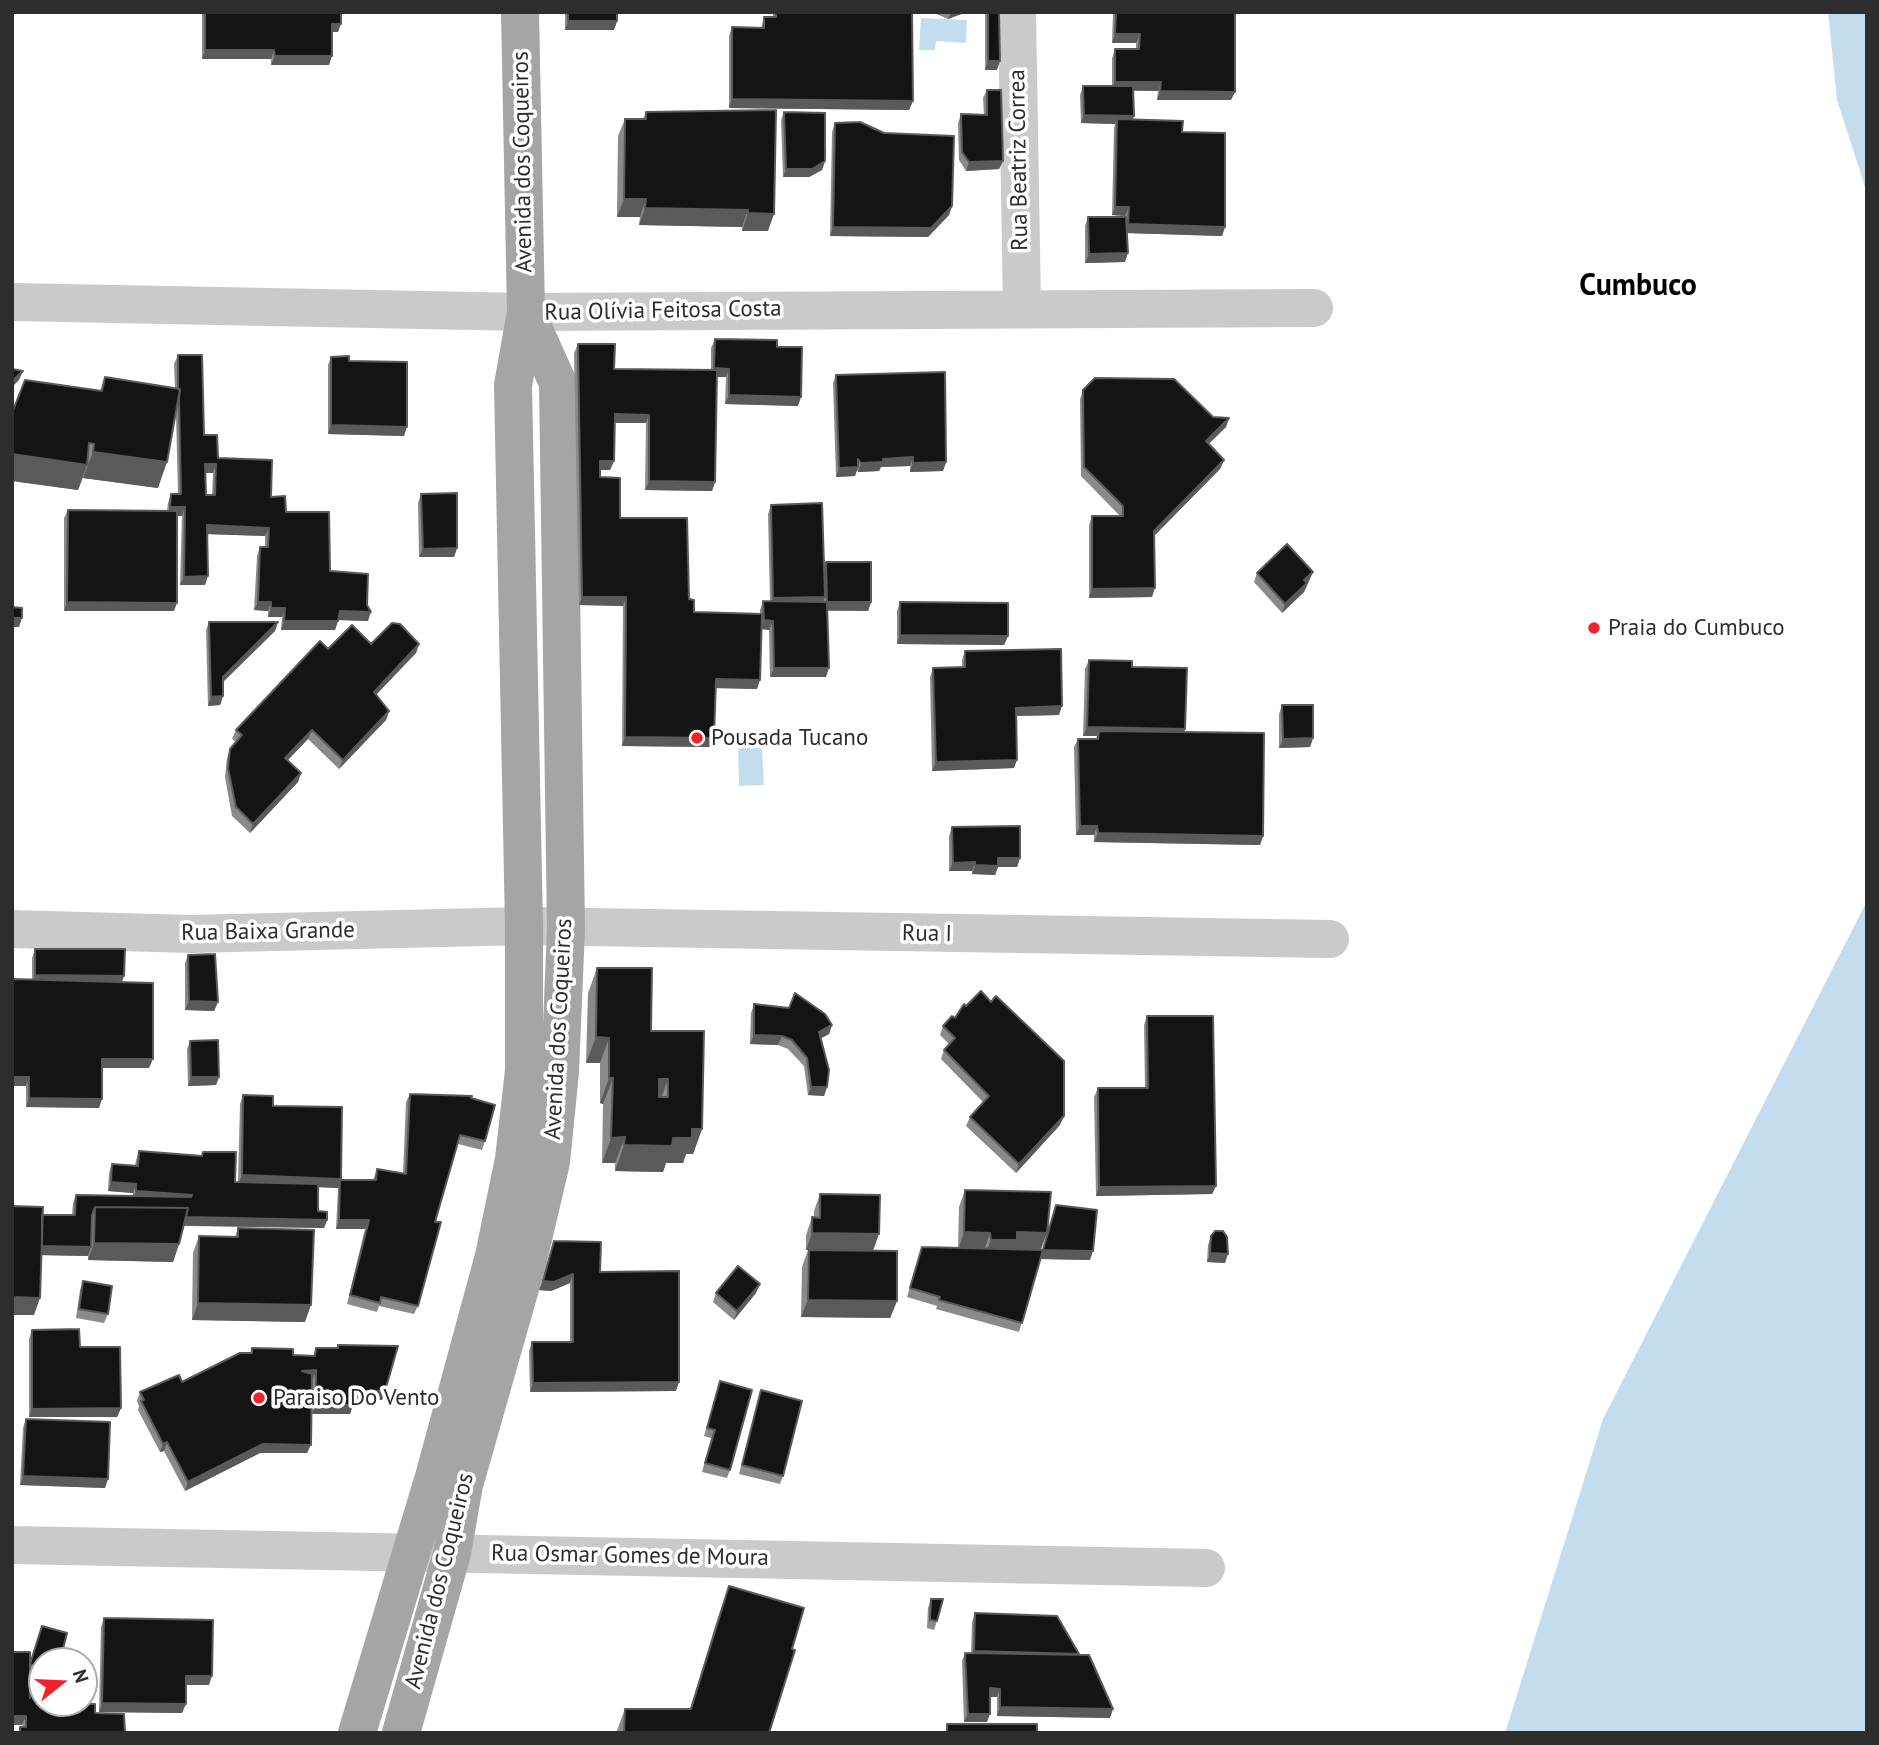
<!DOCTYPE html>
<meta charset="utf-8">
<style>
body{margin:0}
#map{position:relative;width:1879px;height:1745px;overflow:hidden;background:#fff;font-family:"PT Sans",sans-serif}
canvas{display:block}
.frame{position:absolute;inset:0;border:14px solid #2d2d2d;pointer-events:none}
.north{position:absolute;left:28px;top:1647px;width:70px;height:70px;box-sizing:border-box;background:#fff;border:2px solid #ababab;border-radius:50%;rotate:72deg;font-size:19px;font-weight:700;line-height:28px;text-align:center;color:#2d2d2d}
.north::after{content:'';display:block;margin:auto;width:24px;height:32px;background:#f2222d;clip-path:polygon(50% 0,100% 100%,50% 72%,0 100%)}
</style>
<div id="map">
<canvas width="1879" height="1745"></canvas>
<div class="frame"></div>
<div class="north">N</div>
</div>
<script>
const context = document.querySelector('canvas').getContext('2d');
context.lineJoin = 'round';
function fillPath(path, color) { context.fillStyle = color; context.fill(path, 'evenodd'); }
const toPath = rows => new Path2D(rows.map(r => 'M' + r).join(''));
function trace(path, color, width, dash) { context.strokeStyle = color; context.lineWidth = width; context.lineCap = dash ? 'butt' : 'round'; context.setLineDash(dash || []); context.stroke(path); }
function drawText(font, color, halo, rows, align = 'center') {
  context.font = font + ' "PT Sans",sans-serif'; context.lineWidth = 7; context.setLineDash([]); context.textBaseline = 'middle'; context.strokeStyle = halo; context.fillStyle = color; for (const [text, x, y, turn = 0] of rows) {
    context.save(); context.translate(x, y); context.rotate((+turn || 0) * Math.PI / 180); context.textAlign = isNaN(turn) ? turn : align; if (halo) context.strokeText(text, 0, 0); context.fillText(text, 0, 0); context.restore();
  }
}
fillPath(toPath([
 [1828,12,1867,12,1867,193,1837,100],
 [921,18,967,20,966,43,936,41,935,50,919,50],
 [774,737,773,745,762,747,764,785,739,786,738,738],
 [1867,901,1867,1733,1505,1733,1603,1419]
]), '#c4ddee');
trace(toPath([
 [1017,12,1022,308],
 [12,302,526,312,1314,308],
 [12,929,191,934,524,926,1330,939],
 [12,1545,1206,1568]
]), '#cacaca', 38);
trace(toPath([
 [357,1733,434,1477,494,1256,514,1159,524,1071,524,926,513,385,526,312,520,12],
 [401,1733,452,1553,464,1485,528,1260,551,1162,560,1072,566,929,558,383,526,312]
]), '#a5a5a5', 38);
fillPath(toPath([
 [202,12,341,12,338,32,332,32,329,65,271,65,271,59,202,59],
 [565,12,617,12,617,21,614,30,565,30],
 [773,12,929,12,912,14,913,101,909,110,729,108,729,36,732,27,761,28,764,17,773,17],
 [932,12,999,12,997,70,985,70,985,14,964,13,948,19],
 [1113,12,1235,12,1231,100,1157,100,1158,91,1134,91,1133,119,1182,132,1225,227,1222,236,1127,233,1125,262,1085,263,1085,226,1088,217,1125,217,1125,216,1112,215,1114,128,1115,124,1081,123,1080,95,1083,86,1112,86,1112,58,1115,49,1136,49,1136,43,1112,43],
 [987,90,1003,161,999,169,966,171,959,160,958,123,961,114,984,115,983,98],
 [776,110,768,231,742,231,742,227,639,225,640,217,617,217,618,136,625,119,643,119,646,112],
 [784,112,825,161,822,170,809,177,783,177,781,120],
 [835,123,952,206,949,215,928,237,830,236,832,132],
 [715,339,777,347,798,406,725,404,726,377,717,377,715,482,712,491,645,490,646,423,615,423,614,461,610,470,600,470,600,477,620,518,689,599,694,612,760,614,760,610,763,601,770,601,768,514,771,505,824,568,826,562,871,602,868,611,827,611,826,677,770,677,769,630,761,629,757,689,716,688,710,747,622,746,623,606,579,605,574,353,578,344,614,369,711,370,711,348],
 [178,355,204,435,218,458,271,497,286,512,330,571,367,605,368,621,338,620,335,630,281,630,282,617,268,617,268,611,254,610,257,556,260,547,265,547,265,536,207,534,205,585,180,585,182,516,177,516,174,611,64,611,64,518,68,510,167,511,168,503,171,494,178,494,176,415,158,488,83,478,84,475,78,490,12,481,12,413,100,391,105,377,175,389,174,364],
 [205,473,213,473,212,495,206,495],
 [331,357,404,436,328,434,328,365],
 [836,375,946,462,943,471,910,472,910,466,881,467,879,471,858,472,857,470,855,476,836,477,833,383],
 [1083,390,1213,417,1229,418,1226,427,1209,444,1224,460,1220,469,1154,536,1152,597,1089,598,1089,525,1092,516,1120,516,1081,476,1080,399],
 [421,494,457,548,454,557,419,557,418,503],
 [1313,572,1304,592,1282,613,1254,582,1257,573],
 [900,602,1008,636,1004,645,897,644,897,611],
 [209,622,278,622,275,631,223,682,223,696,220,705,208,706,206,630],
 [371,644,419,644,416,653,376,695,389,711,386,720,339,769,308,739,288,760,301,773,298,782,250,833,232,816,225,777,227,758,230,749,236,742,232,739,236,730,328,649],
 [965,651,1059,715,1016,716,1014,768,932,771,930,677,933,668,962,667,962,660],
 [1089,660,1132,667,1185,729,1184,732,1263,836,1260,845,1094,842,1094,835,1076,835,1074,747,1078,739,1096,739,1097,736,1083,736,1085,669],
 [1282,705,1313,738,1310,747,1279,748,1279,714],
 [952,827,1020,858,1017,867,998,867,995,875,972,874,972,871,949,871,949,836],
 [35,949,122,982,149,1068,102,1068,99,1108,26,1107,26,1086,32,980,32,958],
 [188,955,218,1002,214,1011,185,1010,185,963],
 [597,968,651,1031,702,1129,693,1154,686,1154,683,1163,666,1163,663,1172,615,1171,615,1163,602,1163,603,1104,600,1103,600,1063,586,1063,588,993],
 [754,1004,832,1025,829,1034,821,1038,827,1087,824,1096,808,1095,804,1066,788,1049,778,1045,750,1044,751,1013],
 [1147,1016,1216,1186,1212,1194,1096,1196,1094,1097,1098,1088,1145,1088,1144,1025],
 [943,1026,1060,1125,1016,1173,966,1126,970,1117,983,1102,941,1059,944,1050,949,1044,940,1035],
 [190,1041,219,1077,216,1085,188,1086,187,1049],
 [410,1094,471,1098,485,1141,482,1150,458,1144,435,1222,418,1306,414,1314,379,1306,377,1312,347,1304,365,1229,336,1229,338,1188,318,1187,318,1211,327,1220,324,1228,184,1226,179,1244,173,1262,88,1260,88,1256,41,1255,34,1315,42,1215,72,1215,73,1203,76,1195,133,1196,133,1193,108,1191,109,1173,112,1164,135,1166,136,1160,139,1151,235,1182,238,1182,240,1104,243,1095,273,1106,341,1179,341,1180,373,1180,377,1169,403,1173,406,1102],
 [965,1190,1047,1233,1041,1250,1042,1250,1056,1205,1090,1260,1040,1259,1019,1332,936,1309,937,1306,907,1297,922,1247,958,1248,959,1207],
 [820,1194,873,1251,897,1301,890,1318,801,1317,802,1267,808,1250,806,1250,806,1235,812,1217,814,1217,814,1211],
 [238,1228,305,1322,192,1320,193,1253,199,1236,235,1237],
 [1211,1236,1225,1263,1207,1262,1208,1245],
 [554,1241,600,1272,676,1391,530,1392,529,1351,532,1342,570,1342,570,1283,551,1291,539,1290],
 [83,1281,108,1314,104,1323,76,1318,80,1290],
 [716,1293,756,1293,734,1320,713,1302],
 [32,1330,80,1347,121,1408,117,1417,29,1417,29,1339],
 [338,1345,385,1391,382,1400,353,1399,353,1405,350,1414,312,1414,312,1379,307,1453,260,1453,185,1491,164,1451,160,1452,138,1410,139,1406,137,1401,140,1392,182,1382,250,1353,252,1348,293,1355,313,1356,316,1348,337,1348],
 [720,1381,730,1470,727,1478,702,1472,711,1438,704,1436],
 [761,1390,783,1476,780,1484,739,1474],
 [26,1419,105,1488,20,1485,23,1428],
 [729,1586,792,1649,769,1733,616,1733,625,1709,690,1709,717,1620],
 [931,1599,937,1621,934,1630,927,1628,928,1608],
 [975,1613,1078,1655,1110,1718,997,1716,997,1697,990,1697,987,1722,964,1722,962,1661,965,1653,971,1653,972,1622],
 [104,1618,209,1685,186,1685,182,1713,99,1712,101,1627],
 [42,1626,42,1703,95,1713,125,1733,18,1733,20,1727,22,1727,30,1663]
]), '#8a8a8a');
fillPath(toPath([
 [951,12,986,12,985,14,964,13,948,19],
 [568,21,617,21,614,30,565,30],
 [332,24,341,24,338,32,329,32],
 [1115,34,1140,34,1136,43,1112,43],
 [205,50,274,50,271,59,202,59],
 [275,56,332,56,329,65,271,65],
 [988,61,1000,61,997,70,985,70],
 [1115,82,1161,82,1158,91,1112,90],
 [1160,91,1235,92,1231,100,1157,100],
 [732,99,913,101,909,110,729,108],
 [1084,115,1134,116,1131,124,1117,119,1115,124,1081,123],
 [825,161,822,170,809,177,783,177,786,169],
 [1003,161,999,169,966,171,969,162],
 [624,199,646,199,640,217,617,217],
 [952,206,949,215,928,237,830,236,833,227],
 [1115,207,1129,207,1125,216,1112,215],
 [645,208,748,210,742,227,639,225],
 [748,213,774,214,768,231,742,231],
 [1128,224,1225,227,1222,236,1125,233],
 [1128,253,1125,262,1085,263,1089,254],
 [714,368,729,369,726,377,711,377],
 [23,371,19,380,12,387,12,381],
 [729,395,801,397,798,406,725,404],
 [615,414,649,415,646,423,612,423],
 [1229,418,1226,427,1203,449,1206,441],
 [331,425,407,427,404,436,328,434],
 [93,452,167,462,158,488,83,478],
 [12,454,87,465,78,490,12,481],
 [913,457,910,466,881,467,879,471,858,472,861,463,883,459],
 [1224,460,1220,469,1151,539,1154,531],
 [600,461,614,461,610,470,597,470],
 [946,462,943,471,910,472,913,463],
 [205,464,216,464,213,473,202,473],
 [858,467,855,476,836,477,839,468],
 [649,481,715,482,712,491,645,490],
 [170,507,185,507,182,516,167,516],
 [207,525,269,528,265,536,204,534],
 [457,548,454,557,419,557,423,549],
 [1313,572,1304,592,1282,613,1285,604,1304,580],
 [208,576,205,585,180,585,184,577],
 [1155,588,1152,597,1089,598,1092,589],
 [582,597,626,597,623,606,579,605],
 [825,597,822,606,770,607,773,598],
 [67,602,177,603,174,611,64,611],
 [258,602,271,602,268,611,254,610],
 [827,602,871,602,868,611,824,610],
 [271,608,285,608,282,617,268,617],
 [340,611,371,612,368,621,337,620],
 [12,618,22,618,19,627,12,627],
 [764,620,773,621,769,630,761,629],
 [284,621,338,621,335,630,281,630],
 [278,622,275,631,220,685,223,677],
 [900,635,1008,636,1004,645,897,644],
 [419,644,416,653,370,701,374,692],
 [774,668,829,668,826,677,770,677],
 [716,679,760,680,757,689,713,688],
 [223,696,220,705,208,706,211,697],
 [1062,706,1059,715,1013,716,1016,708],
 [389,711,386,720,339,769,343,760],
 [1087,727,1185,729,1182,738,1099,731,1097,736,1083,736],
 [312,730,308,739,282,766,285,758],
 [625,737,714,738,710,747,622,746],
 [1313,738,1310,747,1279,748,1283,739],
 [1017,760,1014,768,932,771,936,762],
 [301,773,298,782,250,833,253,824],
 [1080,826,1097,826,1094,835,1076,835],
 [1098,833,1263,836,1260,845,1094,842],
 [998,858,1020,858,1017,867,998,867,995,875,972,874,975,865],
 [975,862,972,871,949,871,953,863],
 [35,975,124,976,121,985,32,984],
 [189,1001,218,1002,214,1011,185,1010],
 [832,1025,829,1034,816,1041,819,1032],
 [754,1035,782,1036,778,1045,750,1044],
 [596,1037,609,1038,600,1063,586,1063],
 [102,1059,153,1059,149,1068,99,1068],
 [12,1077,29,1077,26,1086,12,1086],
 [191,1077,219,1077,216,1085,188,1086],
 [609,1078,613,1078,603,1104,600,1103],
 [659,1079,668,1079,659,1104],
 [811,1087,827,1087,824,1096,808,1095],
 [29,1098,102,1099,99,1108,26,1107],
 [1064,1116,1060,1125,1016,1173,1019,1164],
 [692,1129,702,1129,693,1154,686,1154,683,1163,666,1163,663,1172,615,1171,624,1145,673,1138],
 [625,1137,615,1163,602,1163,611,1138],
 [242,1175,341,1179,338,1188,238,1184],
 [111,1182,136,1184,133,1193,108,1191],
 [1216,1186,1212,1194,1096,1196,1099,1187],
 [136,1191,192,1195,188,1203,133,1200],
 [95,1216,327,1220,324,1228,95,1224],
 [339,1220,369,1220,365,1229,336,1229],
 [964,1232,990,1233,984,1251,958,1250],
 [1017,1232,1047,1233,1040,1250,984,1258,991,1240],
 [812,1233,879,1234,873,1251,806,1250],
 [94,1243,179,1244,173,1262,88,1260],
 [39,1246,91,1247,88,1256,36,1255],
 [1043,1250,1093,1251,1090,1260,1040,1259],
 [1210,1253,1228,1254,1225,1263,1207,1262],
 [573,1274,570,1283,551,1291,539,1290,543,1281],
 [760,1284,756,1293,734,1320,737,1311],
 [12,1297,40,1298,34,1315,12,1315],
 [808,1300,897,1301,890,1318,801,1317],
 [198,1303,311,1305,305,1322,192,1320],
 [316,1370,313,1379,299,1380,302,1371],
 [679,1382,676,1391,530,1392,533,1383],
 [353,1391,385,1391,382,1400,350,1399],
 [316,1405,353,1405,350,1414,312,1414],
 [121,1408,117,1417,29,1417,32,1409],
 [167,1442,164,1451,160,1452,163,1444],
 [263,1444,311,1445,307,1453,260,1453,185,1491,188,1482],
 [23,1476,108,1479,105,1488,20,1485],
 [974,1651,1079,1654,1076,1662,971,1660],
 [186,1676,212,1676,209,1685,182,1685],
 [990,1688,1000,1689,997,1697,987,1697],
 [102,1703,186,1704,182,1713,99,1712],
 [1000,1707,1113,1709,1110,1718,997,1716],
 [968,1714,990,1714,987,1722,964,1722],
 [12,1716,26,1716,22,1725,12,1725]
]), '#5a5a5a');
const building = toPath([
 [205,12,341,12,341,24,332,24,332,56,275,56,274,50,205,50,205,12],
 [568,12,617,12,617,21,568,21,568,12],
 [776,12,912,12,913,101,732,99,732,27,764,28,764,17,776,17,776,12],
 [988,12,999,12,1000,61,988,61,988,12],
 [1116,12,1235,12,1235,92,1160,91,1161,82,1115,82,1115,49,1139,49,1140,34,1115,34,1116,12],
 [1083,86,1133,86,1134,116,1084,115,1083,86],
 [987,90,1001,90,1003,161,969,162,962,152,961,114,987,115,987,90],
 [776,110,774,214,748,213,748,210,645,208,646,199,624,199,625,119,646,119,646,112,776,110],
 [784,112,825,113,825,161,812,169,786,169,784,112],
 [1117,119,1183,121,1182,132,1225,133,1225,227,1128,224,1129,207,1115,207,1117,119],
 [860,122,884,133,954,136,952,206,931,228,833,227,835,123,860,122],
 [1088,217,1126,217,1128,253,1089,254,1088,217],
 [715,339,777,340,777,347,802,347,801,397,729,395,729,369,714,368,715,339],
 [578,344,615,344,614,369,717,370,715,482,649,481,649,415,615,414,614,461,600,461,600,477,620,478,620,518,687,518,689,599,694,600,694,612,762,614,760,680,716,679,714,738,625,737,626,597,582,597,578,344],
 [178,355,202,355,204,435,217,435,218,458,272,460,271,497,285,496,286,512,329,512,330,571,368,574,367,605,371,612,340,611,338,621,284,621,285,608,271,608,271,602,258,602,260,547,268,547,269,528,207,525,208,576,184,577,185,507,170,507,171,494,181,494,179,398,180,389,178,389,178,355],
 [205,464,216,464,215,495,206,495,205,464],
 [349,356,349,361,407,362,407,427,331,425,331,357,349,356],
 [12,369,23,371,12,381,12,369],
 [945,372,946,462,913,463,913,457,883,459,883,462,861,463,858,459,858,467,839,468,836,375,945,372],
 [105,377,180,389,167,462,93,452,94,444,89,443,87,465,12,454,12,413,25,380,102,391,105,377],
 [1095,378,1174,379,1213,417,1229,418,1206,441,1224,460,1154,531,1155,588,1092,589,1092,516,1123,516,1123,506,1084,467,1083,390,1095,378],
 [457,493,457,548,423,549,421,494,457,493],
 [822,503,825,597,773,598,771,505,822,503],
 [68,510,177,511,177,603,67,602,68,510],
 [1287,544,1313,572,1304,580,1307,583,1285,604,1257,573,1287,544],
 [826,562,871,562,871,602,827,602,826,562],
 [763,601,827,602,829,668,774,668,773,621,764,620,763,601],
 [900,602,1008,603,1008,636,900,635,900,602],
 [12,607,22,608,22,618,12,618,12,607],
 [209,622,278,622,223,677,223,696,211,697,209,622],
 [392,623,400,624,419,644,374,692,389,711,343,760,312,730,285,758,301,773,253,824,236,807,228,768,230,749,242,735,236,730,320,641,328,649,352,625,371,644,392,623],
 [1061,649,1062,706,1016,708,1017,760,936,762,933,668,965,667,965,651,1061,649],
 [1089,660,1132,661,1132,667,1187,668,1185,729,1087,727,1089,660],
 [1282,705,1313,705,1313,738,1283,739,1282,705],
 [1099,731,1264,733,1263,836,1098,833,1097,826,1080,826,1078,739,1098,739,1099,731],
 [1020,826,1020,858,998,858,998,866,975,865,975,862,953,863,952,827,1020,826],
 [35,949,125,949,124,976,35,975,35,949],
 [215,954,218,1002,189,1001,188,955,215,954],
 [597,968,652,968,651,1031,704,1031,702,1129,692,1129,692,1138,673,1138,672,1146,624,1145,625,1137,611,1138,613,1078,609,1078,609,1038,596,1037,597,968],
 [659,1079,668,1079,668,1097,659,1097,659,1079],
 [12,979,153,983,153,1059,102,1059,102,1099,29,1098,29,1077,12,1077,12,979],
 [981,991,991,1002,996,996,1064,1061,1064,1116,1019,1164,970,1117,989,1096,944,1050,955,1038,943,1026,952,1016,955,1018,964,1004,966,1006,981,991],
 [795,993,825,1014,832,1025,819,1032,829,1070,827,1087,811,1087,807,1058,792,1040,782,1036,754,1035,754,1004,789,1008,795,993],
 [1147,1016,1213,1016,1216,1186,1099,1187,1098,1088,1148,1088,1147,1016],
 [218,1040,219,1077,191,1077,190,1041,218,1040],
 [410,1094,472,1096,471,1098,495,1105,485,1141,460,1135,435,1222,441,1222,418,1306,381,1297,380,1303,350,1295,369,1220,339,1220,340,1180,376,1180,377,1169,406,1174,410,1094],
 [243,1095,273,1096,273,1106,342,1107,341,1179,242,1175,243,1095],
 [139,1151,202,1156,203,1152,236,1152,235,1182,318,1184,318,1211,327,1212,327,1220,186,1217,188,1208,95,1207,92,1215,91,1247,42,1246,42,1215,75,1215,76,1195,191,1197,192,1195,136,1191,136,1184,111,1182,112,1164,138,1166,139,1151],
 [965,1190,1051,1192,1047,1233,1017,1232,1017,1240,991,1240,990,1233,964,1232,965,1190],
 [820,1194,880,1195,879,1234,812,1233,812,1217,820,1218,820,1194],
 [1056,1205,1097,1210,1093,1251,1043,1250,1056,1205],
 [12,1206,43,1207,40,1298,12,1297,12,1206],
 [95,1207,188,1208,179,1244,94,1243,95,1207],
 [238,1228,314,1230,311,1305,198,1303,199,1236,238,1237,238,1228],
 [1215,1231,1223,1231,1227,1237,1228,1254,1210,1253,1211,1236,1215,1231],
 [554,1241,601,1242,600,1272,679,1271,679,1382,533,1383,532,1342,573,1342,573,1274,554,1282,543,1281,554,1241],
 [922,1247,1043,1250,1022,1323,939,1300,940,1297,910,1288,922,1247],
 [809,1250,897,1251,897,1301,808,1300,809,1250],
 [738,1266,760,1284,737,1311,716,1293,738,1266],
 [83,1281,112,1286,108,1314,79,1309,83,1281],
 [79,1329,80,1347,120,1347,121,1408,32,1409,32,1330,79,1329],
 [338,1345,398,1346,385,1391,353,1391,353,1405,316,1405,316,1370,302,1371,312,1374,311,1445,263,1444,188,1482,167,1442,163,1444,141,1401,144,1400,140,1392,179,1375,182,1382,240,1353,252,1353,252,1348,293,1349,293,1355,315,1356,316,1348,338,1348,338,1345],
 [720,1381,752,1390,730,1470,705,1463,715,1430,707,1428,720,1381],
 [761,1390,802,1401,783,1476,742,1465,761,1390],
 [26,1419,110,1422,108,1479,23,1476,26,1419],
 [729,1586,804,1608,792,1649,795,1650,769,1733,624,1733,625,1709,691,1709,729,1586],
 [931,1599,943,1599,937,1621,930,1620,931,1599],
 [975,1613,1057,1616,1079,1654,974,1651,975,1613],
 [104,1618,213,1620,212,1676,186,1676,186,1704,102,1703,104,1618],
 [42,1626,67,1633,60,1661,42,1661,42,1703,95,1704,95,1713,124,1714,125,1733,20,1733,20,1727,26,1727,26,1716,12,1716,12,1652,30,1652,30,1664,42,1626],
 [30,1664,34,1666,30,1679,30,1664],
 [30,1686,33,1687,30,1698,30,1686],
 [965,1653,1089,1655,1113,1709,1000,1707,1000,1689,990,1688,990,1714,968,1714,965,1653],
 [947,1724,1037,1724,1037,1733,947,1733,947,1724]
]);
fillPath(building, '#141414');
trace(building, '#5a5a5a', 2);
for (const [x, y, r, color] of [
 [1594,628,7,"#f2222d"],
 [697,738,7,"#f2222d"],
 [259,1398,7,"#f2222d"]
]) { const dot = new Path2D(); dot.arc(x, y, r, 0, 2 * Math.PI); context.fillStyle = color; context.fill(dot); trace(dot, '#fff', 2.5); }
drawText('23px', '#2d2d2d', '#fff', [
 ["Rua Beatriz Correa",1019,160,-91],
 ["Avenida dos Coqueiros",523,162,-91],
 ["Rua Olívia Feitosa Costa",663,311,-1],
 ["Rua Baixa Grande",268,932,-1],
 ["Rua I",927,934,1],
 ["Avenida dos Coqueiros",559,1029,-87],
 ["Rua Osmar Gomes de Moura",630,1556,1],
 ["Avenida dos Coqueiros",440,1581,-76]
]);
drawText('23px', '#2d2d2d', '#fff', [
 ["Praia do Cumbuco",1608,628],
 ["Pousada Tucano",711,738],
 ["Paraiso Do Vento",273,1398]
], 'left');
drawText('bold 30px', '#000', '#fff', [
 ["Cumbuco",1638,286]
]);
</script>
